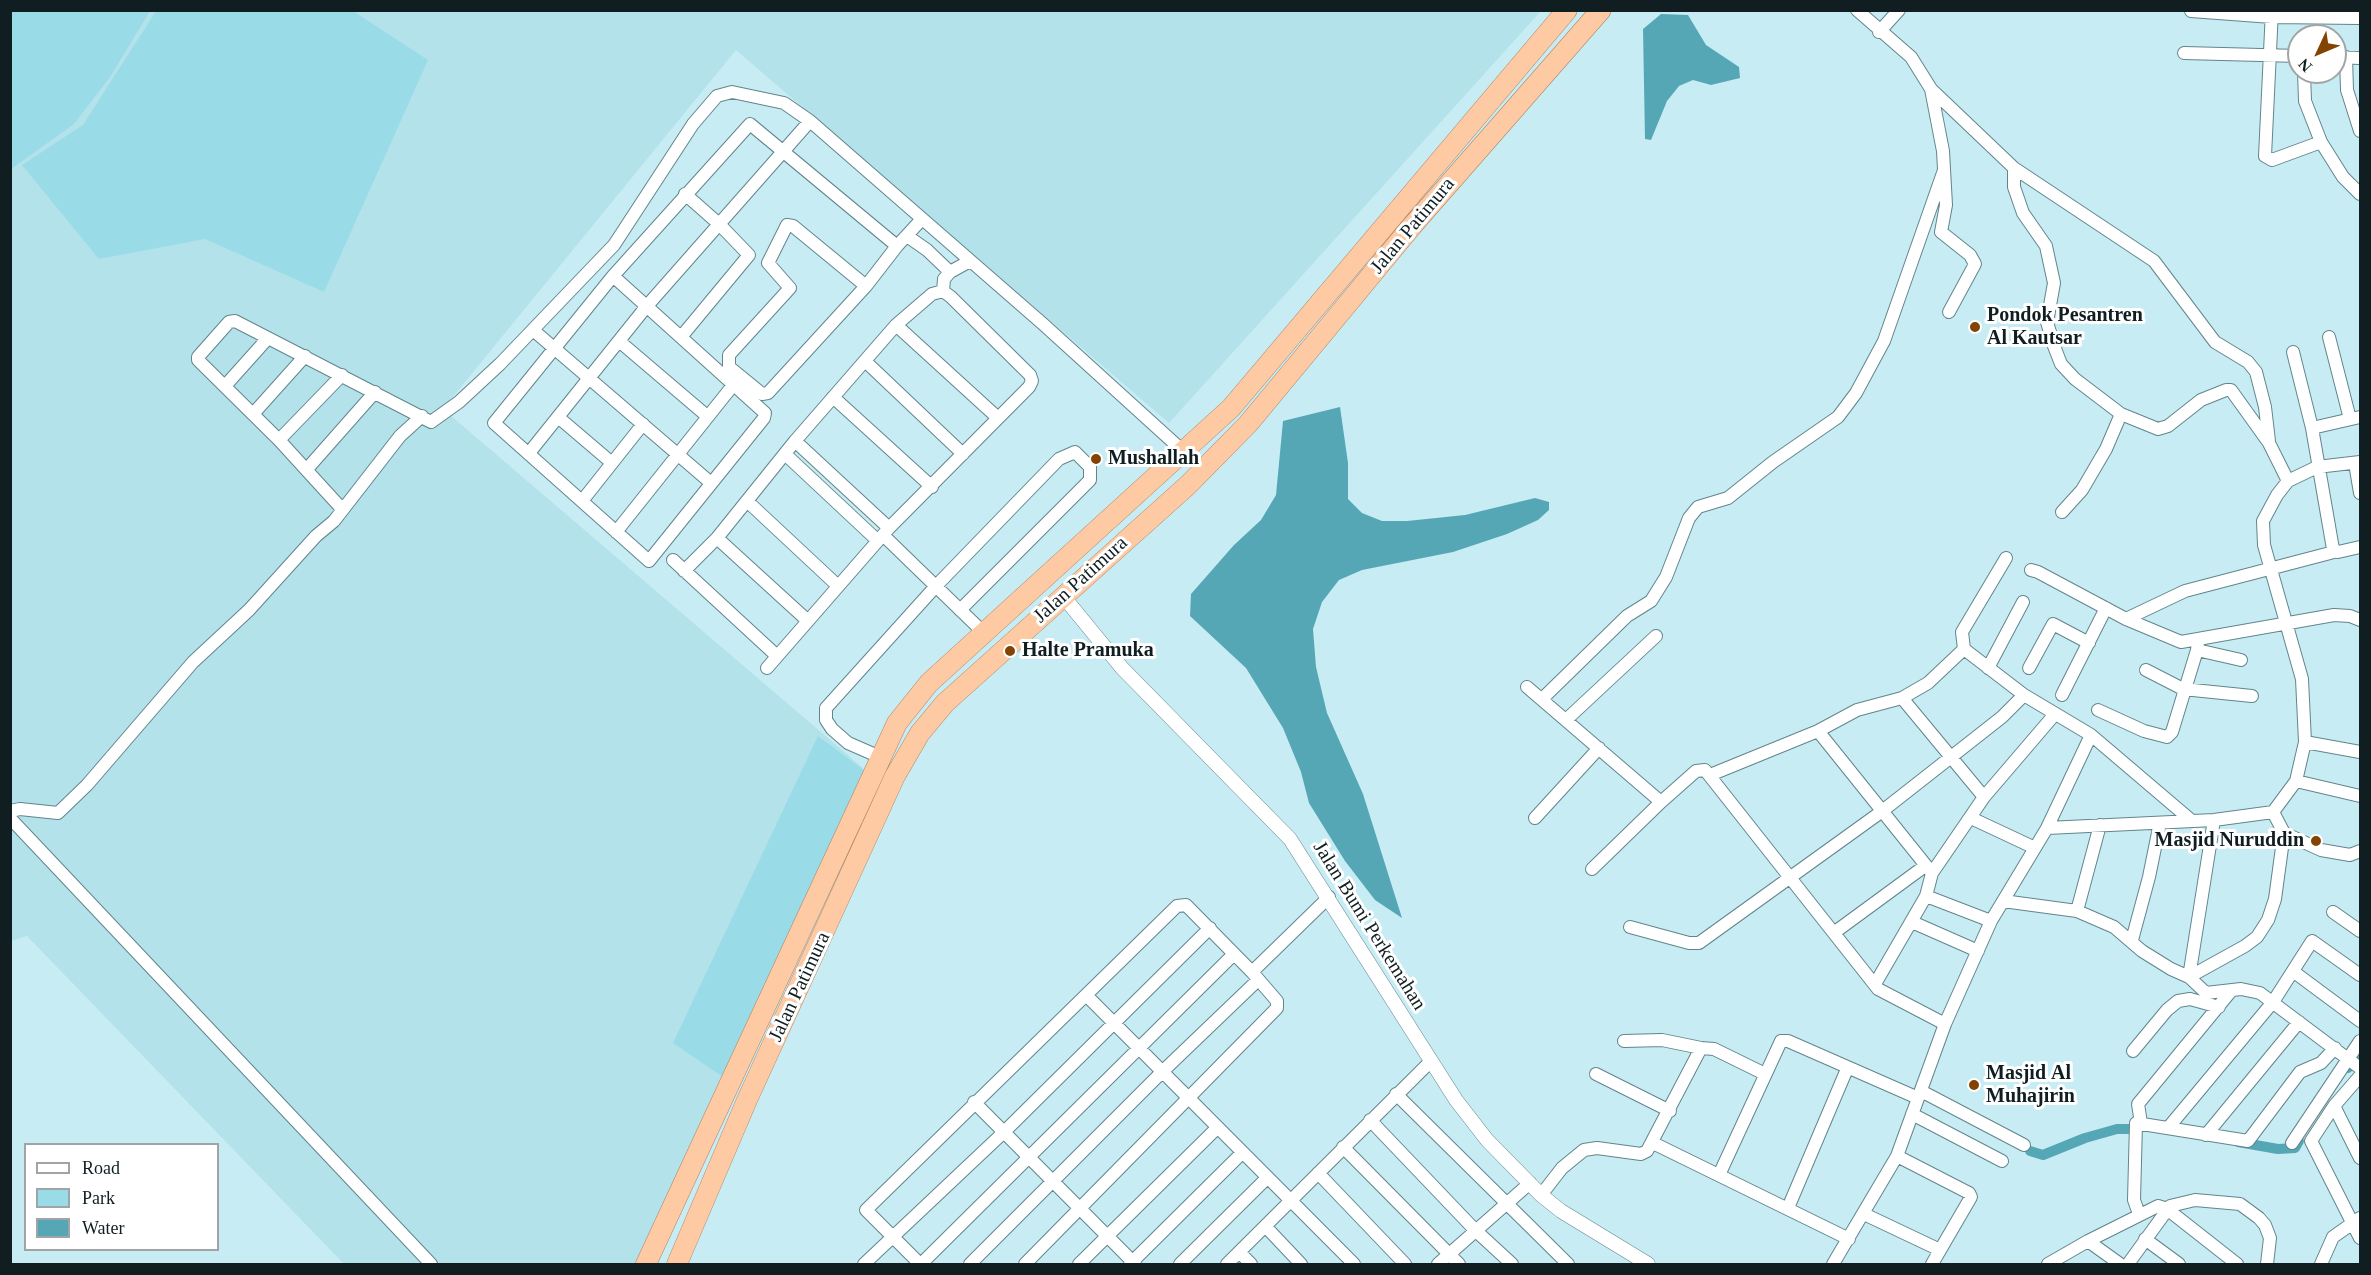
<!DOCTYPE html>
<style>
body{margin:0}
#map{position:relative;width:2371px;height:1275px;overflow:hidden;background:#c7ecf4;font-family:Georgia,serif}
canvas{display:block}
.frame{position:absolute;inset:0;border:12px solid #101e21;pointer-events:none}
.legend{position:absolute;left:24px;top:1143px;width:195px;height:108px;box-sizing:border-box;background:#fff;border:2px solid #9fa5a6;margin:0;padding:8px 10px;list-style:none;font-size:18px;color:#101e21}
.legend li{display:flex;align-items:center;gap:12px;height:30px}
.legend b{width:30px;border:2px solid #9fa5a6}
.north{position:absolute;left:2287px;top:24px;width:60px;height:60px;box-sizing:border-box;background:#fff;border:2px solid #9fa5a6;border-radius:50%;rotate:226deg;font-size:16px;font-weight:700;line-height:24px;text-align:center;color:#101e21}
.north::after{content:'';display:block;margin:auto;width:21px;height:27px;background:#824303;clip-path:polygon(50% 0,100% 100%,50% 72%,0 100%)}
</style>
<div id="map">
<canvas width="2371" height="1275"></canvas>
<div class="frame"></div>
<ul class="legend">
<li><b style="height:8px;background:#fff"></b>Road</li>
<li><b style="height:16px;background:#9adbe8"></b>Park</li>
<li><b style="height:16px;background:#56a7b6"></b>Water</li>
</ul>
<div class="north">N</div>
</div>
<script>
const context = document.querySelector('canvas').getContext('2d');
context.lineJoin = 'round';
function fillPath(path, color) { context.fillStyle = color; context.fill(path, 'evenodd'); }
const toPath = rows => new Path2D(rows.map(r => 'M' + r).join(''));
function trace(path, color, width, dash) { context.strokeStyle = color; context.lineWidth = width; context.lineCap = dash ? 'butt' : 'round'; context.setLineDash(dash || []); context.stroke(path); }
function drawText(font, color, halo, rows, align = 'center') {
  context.font = font + ' Georgia,serif'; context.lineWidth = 6; context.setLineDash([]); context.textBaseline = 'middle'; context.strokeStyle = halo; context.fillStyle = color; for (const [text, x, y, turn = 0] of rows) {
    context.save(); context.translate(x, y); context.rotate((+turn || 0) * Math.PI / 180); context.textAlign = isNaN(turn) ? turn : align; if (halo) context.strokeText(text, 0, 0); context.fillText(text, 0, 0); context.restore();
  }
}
fillPath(toPath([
 [10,11,1541,11,1169,423,736,50,443,409,870,774,641,1264,344,1264,27,936,11,941]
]), '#b3e2eb');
fillPath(toPath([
 [11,10,150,11,110,77,74,124,11,169],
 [156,11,353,11,428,60,324,292,205,239,99,259,22,165,83,125],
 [818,736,869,774,726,1079,673,1043]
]), '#9adbe8');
fillPath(toPath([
 [1661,14,1688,15,1706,45,1739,67,1740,78,1711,85,1693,80,1679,86,1667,101,1651,140,1645,139,1643,29],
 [1340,407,1348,463,1348,499,1362,513,1382,521,1407,521,1465,515,1535,498,1549,502,1549,510,1538,520,1507,534,1453,552,1362,570,1339,580,1322,602,1313,629,1316,667,1327,713,1363,794,1402,918,1375,900,1345,861,1309,803,1301,772,1283,728,1246,668,1190,616,1191,594,1234,545,1261,520,1276,495,1283,421]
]), '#56a7b6');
trace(toPath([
 [2348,1068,2360,1052],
 [2238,1142,2278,1149,2295,1148,2299,1141],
 [2030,1151,2043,1155,2085,1138,2117,1129,2131,1129]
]), '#56a7b6', 10);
const minor = toPath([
 [1857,10,1911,57,1931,89,1943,151,1946,205,1941,232,1970,255,1975,264,1949,312],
 [2272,10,2265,156,2272,160,2321,142],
 [2191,11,2272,17,2360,18],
 [1879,32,1899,10],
 [2184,53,2299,56],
 [2335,57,2360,58],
 [2346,57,2347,90,2360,131],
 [2304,72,2305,101,2321,142,2343,177,2360,194],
 [1931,89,2014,168,2154,261,2215,342,2248,362,2256,372,2265,407,2269,441],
 [2014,168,2014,187,2023,213,2046,246,2054,283,2047,322,2054,346,2061,364,2075,379,2121,414,2158,429,2168,426,2201,400,2226,390,2231,390,2269,443,2288,481],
 [907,236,927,250,950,272],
 [613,276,765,413,764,418,649,561,494,423,613,276],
 [613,276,750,124,897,246],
 [866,286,793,226,787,225,768,263,790,288,729,355,729,367,762,394,768,393,866,286,897,246,922,219],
 [943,291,944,279,950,272,970,261],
 [896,325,998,418],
 [533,330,711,483],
 [681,337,749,255,719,224,685,194],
 [2329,337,2350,419],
 [619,341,707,416],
 [2293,352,2312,428,2333,549,2338,552,2360,547],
 [865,361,963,454],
 [225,386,268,338],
 [833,397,932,487],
 [253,414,305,356],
 [558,417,612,463],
 [2312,428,2360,417],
 [279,440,342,375],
 [795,441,889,528],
 [529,453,646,307,810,121],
 [785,454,878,541],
 [2355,463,2360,493],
 [307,469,375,392],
 [582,501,643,424],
 [747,501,838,586],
 [342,509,279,440,198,360,198,357,229,322,235,321,431,422,459,402,500,364,614,245,693,124,717,96,732,92,784,103,810,121,1043,324,1184,452],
 [2062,512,2082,490,2106,449,2121,414],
 [616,532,734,384],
 [883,535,984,633],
 [717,538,808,621],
 [673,560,777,656],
 [2031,570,2038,572,2126,619,2181,642,2334,615,2350,616,2360,620],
 [684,571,717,538,795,441,896,325,932,294,943,291,951,297,1030,375,1032,381,1029,387,889,528,767,668],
 [2126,619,2185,591,2334,552],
 [2198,643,2197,650,2241,660],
 [1964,649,1962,632,2006,558],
 [1988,668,2023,602],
 [2029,668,2053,624,2089,643],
 [2146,670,2183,689,2252,696],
 [1527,687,1661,802,1696,771,1705,770,1878,989,1945,1024],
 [2062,695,2106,608],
 [1902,698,1984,797],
 [1542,699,1627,616,1651,601,1666,577,1689,518,1698,507,1728,498,1773,462,1838,417,1856,393,1884,341,1944,170],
 [2098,710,2144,731,2167,737,2172,732,2197,650],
 [1567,719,1656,636],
 [1818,731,1932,873],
 [2305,742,2360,752],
 [880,757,848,743,832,729,826,720,826,708,936,586,1059,459,1075,452,1090,467,1090,480,960,610],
 [1710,775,1818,731,1857,710,1902,698,1928,683,1964,649,2024,695,2091,735,2192,821],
 [2296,781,2360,796],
 [10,811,20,809,58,813,87,785,193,662,249,610,316,536,334,521,400,436,422,416],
 [10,818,431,1264],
 [1535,818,1599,748],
 [1971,818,2035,848],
 [2214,820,2189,977,2245,946,2257,937,2268,920,2275,899,2284,833,2273,812],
 [2047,828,2091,735],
 [2284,833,2321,850,2350,855,2360,851],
 [1592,869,1661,802],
 [1926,896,1991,921],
 [2003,901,2077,911,2114,927,2142,951,2171,969,2189,977,2206,993,2241,989,2260,993,2360,1068],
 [2077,911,2100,825],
 [2333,912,2360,931],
 [1912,922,1978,951],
 [1630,927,1689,943,1699,943,1881,812,2002,717,2024,695],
 [1835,932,1925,866],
 [2132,940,2149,877,2160,823],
 [1252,972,1329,897],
 [2294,972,2360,1021],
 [1875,984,1926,896,1932,873,1984,797,2055,714],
 [1087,996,1354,1264],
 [1701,1048,1714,1049,1765,1074],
 [2133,1051,2167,1010,2178,1001,2190,999,2219,1007],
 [1596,1074,1670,1111],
 [2360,1076,2334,1106,2311,1141,2360,1238],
 [1921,1091,2024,1145],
 [1396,1094,1568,1264],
 [974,1102,1135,1264],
 [2334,1106,2360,1158],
 [1912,1114,2002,1161],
 [1370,1120,1475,1230,1512,1264],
 [2141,1123,2138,1104,2231,991],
 [2168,1128,2273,1002,2312,941,2360,975],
 [2206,1135,2299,1022],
 [1653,1143,1849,1239],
 [2292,1143,2360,1041],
 [1343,1147,1459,1264],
 [1897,1156,1969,1193,1971,1197,1932,1264],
 [1318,1173,1405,1264],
 [1719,1175,1781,1041,1788,1041,1918,1098],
 [1541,1195,1562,1168,1584,1150,1597,1148,1641,1154,1647,1151,1701,1048,1662,1040,1624,1041],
 [1788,1208,1847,1069],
 [1864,1214,1940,1250],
 [2139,1214,2134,1200,2136,1123,2248,1141,2300,1072,2321,1063,2335,1048],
 [1266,1227,1301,1264],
 [2145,1239,2179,1264],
 [2088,1241,2158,1206,2167,1209,2237,1264],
 [1239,1252,1251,1264],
 [864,1264,1004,1132,1210,928],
 [920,1264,866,1210,1177,906,1186,905,1252,972,1277,1001,1277,1008,1025,1264],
 [921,1264,1234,954],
 [970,1264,1162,1072,1258,980],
 [1079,1264,1217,1128],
 [1130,1264,1242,1153],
 [1180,1264,1267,1178],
 [1227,1264,1431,1061],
 [1438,1264,1530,1183],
 [1833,1264,1897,1156,1945,1024,1991,921,2047,828,2214,820,2273,812,2296,781,2305,742,2302,679,2264,545,2263,521,2277,495,2288,481,2317,467,2360,462],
 [2048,1264,2088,1241,2120,1264],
 [2128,1264,2170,1206,2195,1200,2240,1204,2259,1218,2265,1225,2270,1238,2267,1264],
 [2321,1264,2333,1237,2360,1218]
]);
const tertiary = toPath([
 [1063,596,1122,668,1290,839,1456,1100,1487,1140,1541,1195,1561,1211,1648,1264]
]);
const trunk = toPath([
 [646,1264,897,723,929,683,1231,408,1567,10],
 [677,1264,747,1100,895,776,920,733,945,703,1188,485,1248,424,1412,226,1601,10]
]);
trace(minor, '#62858b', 14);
trace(tertiary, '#62858b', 15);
trace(trunk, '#ab8567', 21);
trace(minor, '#fff', 12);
trace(tertiary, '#fff', 14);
trace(trunk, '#fecaa3', 20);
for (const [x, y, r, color] of [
 [1975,327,6,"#824303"],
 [1096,459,6,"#824303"],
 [1010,651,6,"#824303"],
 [2316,841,6,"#824303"],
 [1974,1085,6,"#824303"]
]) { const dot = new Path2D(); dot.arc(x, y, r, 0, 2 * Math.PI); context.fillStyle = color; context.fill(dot); trace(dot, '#fff', 2); }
drawText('20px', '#101e21', '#fff', [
 ["Jalan Patimura",1413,226,-50],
 ["Jalan Patimura",1081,580,-42],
 ["Jalan Bumi Perkemahan",1369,926,58],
 ["Jalan Patimura",800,987,-65]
]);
drawText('bold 20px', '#101e21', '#fff', [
 ["Pondok Pesantren",1987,316],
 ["Al Kautsar",1987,339],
 ["Mushallah",1108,459],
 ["Halte Pramuka",1022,651],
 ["Masjid Nuruddin",2304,841,"right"],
 ["Masjid Al",1986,1074],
 ["Muhajirin",1986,1097]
], 'left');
</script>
